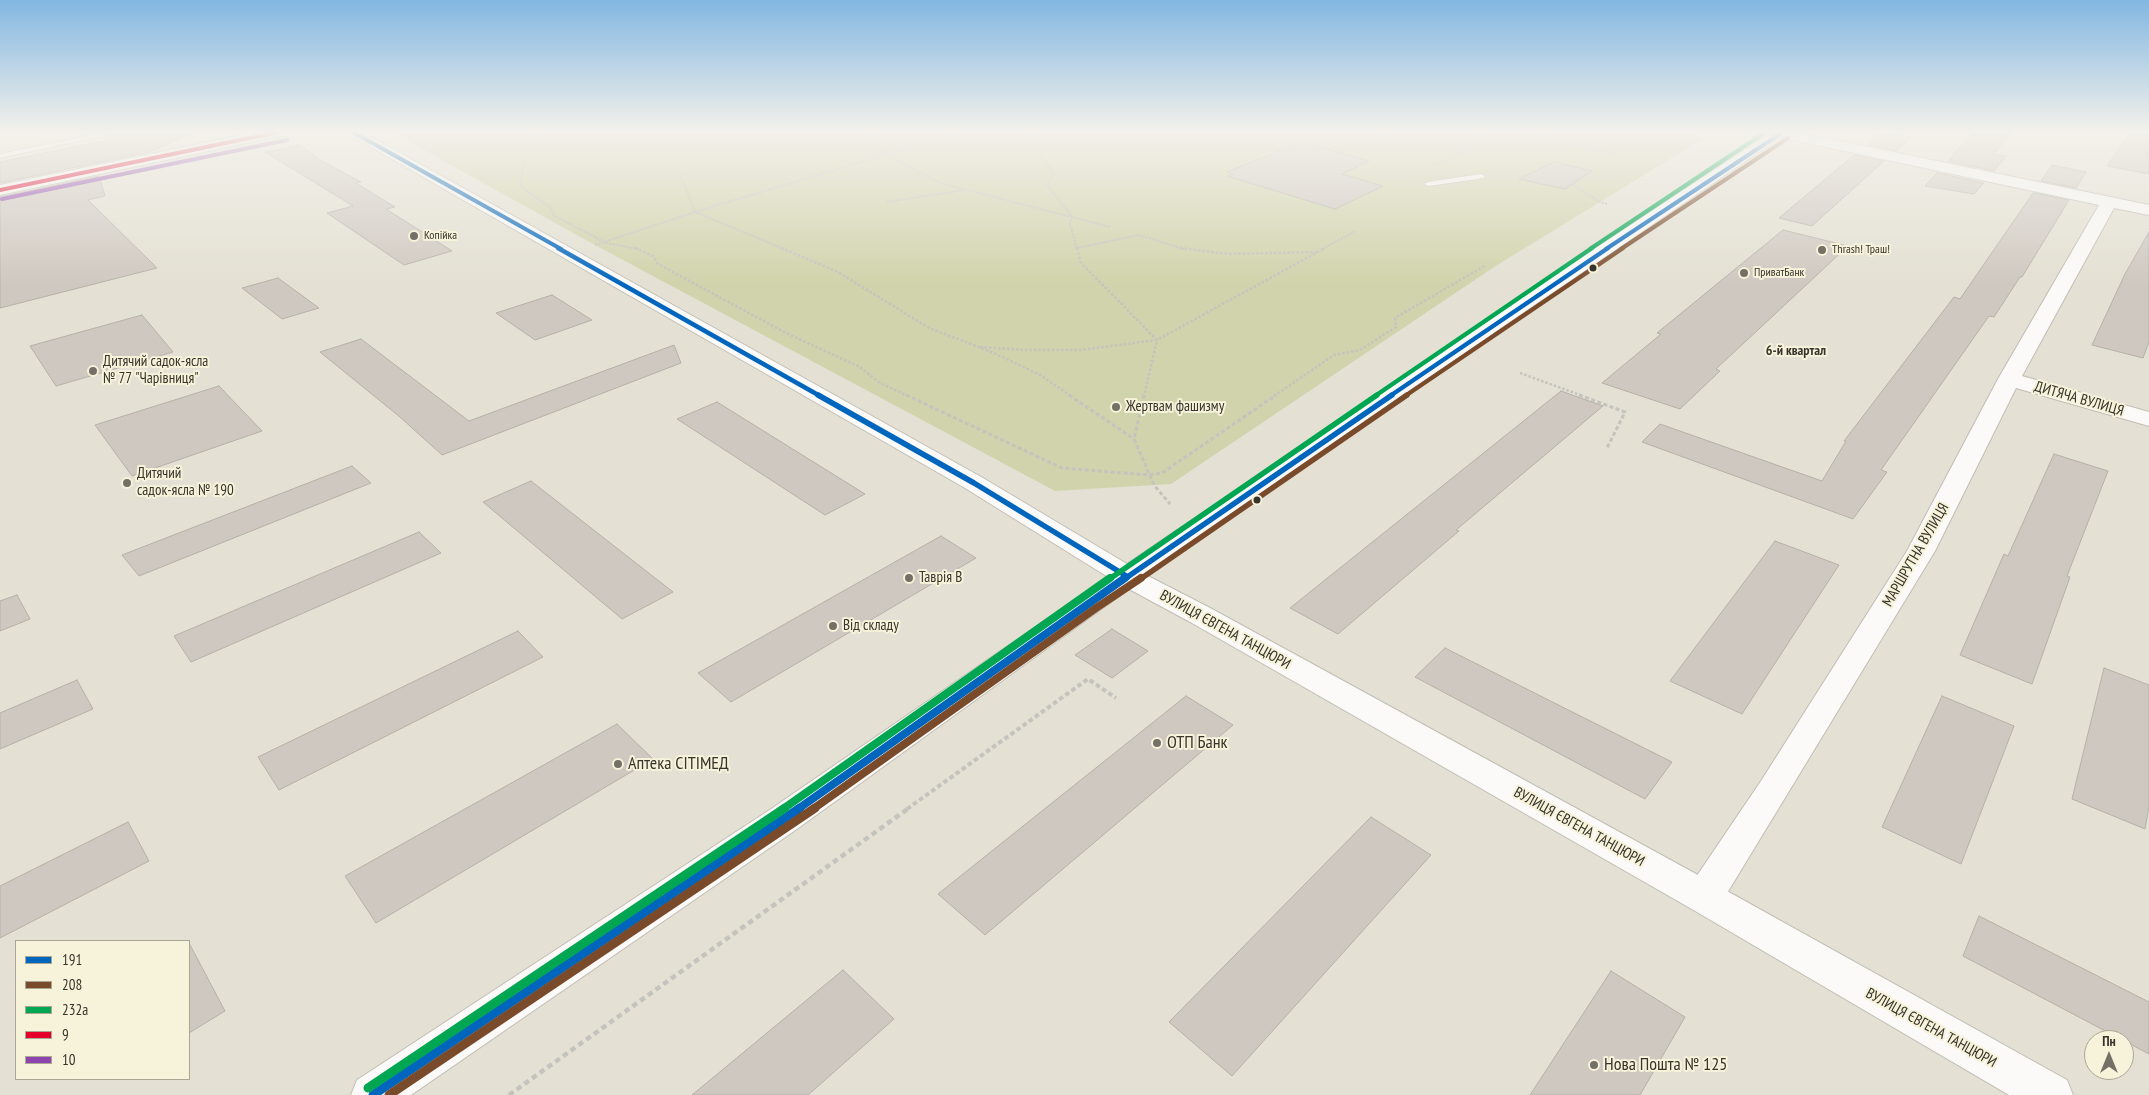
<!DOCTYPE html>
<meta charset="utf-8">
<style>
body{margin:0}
#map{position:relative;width:2149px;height:1095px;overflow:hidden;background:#e4e0d3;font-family:"PT Sans Narrow",sans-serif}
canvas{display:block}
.legend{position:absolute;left:15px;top:940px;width:175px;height:140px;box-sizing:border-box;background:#f7f2da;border:1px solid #aaa694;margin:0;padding:6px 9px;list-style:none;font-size:15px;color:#36342b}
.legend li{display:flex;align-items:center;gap:10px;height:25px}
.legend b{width:25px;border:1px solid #aaa694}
.north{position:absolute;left:2084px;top:1030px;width:50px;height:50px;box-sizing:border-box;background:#f7f2da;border:1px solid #aaa694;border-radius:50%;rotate:0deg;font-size:14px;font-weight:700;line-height:20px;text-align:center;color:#36342b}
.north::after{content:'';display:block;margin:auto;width:18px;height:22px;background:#737066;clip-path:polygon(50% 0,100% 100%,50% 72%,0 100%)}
</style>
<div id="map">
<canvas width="2149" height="1095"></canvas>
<ul class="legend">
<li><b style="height:6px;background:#0065bd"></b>191</li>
<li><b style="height:6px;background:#7a4b2a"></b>208</li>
<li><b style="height:6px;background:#00a651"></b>232а</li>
<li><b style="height:6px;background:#e4002b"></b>9</li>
<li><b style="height:6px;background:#8e44ad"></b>10</li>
</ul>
<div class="north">Пн</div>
</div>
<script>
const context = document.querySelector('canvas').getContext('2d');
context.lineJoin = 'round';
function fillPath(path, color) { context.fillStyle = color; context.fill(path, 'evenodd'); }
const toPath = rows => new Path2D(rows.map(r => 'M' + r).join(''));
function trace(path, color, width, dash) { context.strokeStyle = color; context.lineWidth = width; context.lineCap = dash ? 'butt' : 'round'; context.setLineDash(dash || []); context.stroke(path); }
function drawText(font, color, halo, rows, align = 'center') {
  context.font = font + ' "PT Sans Narrow",sans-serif'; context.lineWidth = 4; context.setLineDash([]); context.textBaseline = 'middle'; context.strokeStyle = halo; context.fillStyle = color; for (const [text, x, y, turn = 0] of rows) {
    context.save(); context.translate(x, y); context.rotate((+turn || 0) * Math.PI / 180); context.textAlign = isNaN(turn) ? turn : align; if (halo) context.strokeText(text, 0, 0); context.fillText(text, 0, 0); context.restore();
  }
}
fillPath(toPath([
 [399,131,1691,131,1701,140,1494,267,1171,484,1055,491,595,245,395,134]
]), '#d0d3ab');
const building = toPath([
 [128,131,198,131,149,152,0,183,0,162,113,139,113,136,128,131],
 [1977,131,2015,131,1993,154,2006,156,1994,171,1948,161,1954,155,1953,154,1977,131],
 [2131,131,2149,131,2149,174,2107,166,2131,131],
 [1882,132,1911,138,1896,151,1867,145,1882,132],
 [1302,142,1369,161,1342,174,1383,186,1335,209,1227,176,1233,174,1227,172,1302,142],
 [300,145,320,160,361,182,356,183,395,207,386,209,452,251,404,265,327,213,353,206,265,152,300,145],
 [1854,155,1884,161,1812,226,1779,218,1854,155],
 [1554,162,1592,171,1565,189,1519,179,1554,162],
 [2052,165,2086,172,2076,188,2041,181,2052,165],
 [1937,173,1984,183,1974,194,1925,186,1937,173],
 [99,176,105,196,88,200,157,268,0,308,0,197,99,176],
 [2033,193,2069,200,2022,277,2020,277,1994,317,1989,316,1881,470,1887,472,1853,519,1642,442,1660,424,1822,481,1846,441,1844,441,1954,297,1960,299,2033,193],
 [1783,230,1848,246,1716,369,1720,371,1680,409,1602,383,1661,334,1657,333,1783,230],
 [2149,232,2149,342,2143,358,2092,345,2125,274,2149,232],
 [278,278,319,308,282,319,242,288,278,278],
 [552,295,592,320,535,340,496,313,552,295],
 [142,315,173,352,56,386,30,346,142,315],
 [361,339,469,421,674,345,681,363,442,455,400,417,320,352,361,339],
 [219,386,262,431,132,476,95,425,219,386],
 [1561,391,1603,406,1456,530,1459,531,1338,634,1290,608,1561,391],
 [717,402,865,494,825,515,677,419,717,402],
 [2054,454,2108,471,2067,576,2070,577,2032,684,1960,655,2004,554,2008,556,2054,454],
 [352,466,371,483,139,576,122,555,352,466],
 [531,481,673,592,622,619,483,502,531,481],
 [419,532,441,553,191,662,174,636,419,532],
 [941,536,976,558,731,702,698,673,941,536],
 [1775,541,1839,565,1742,714,1670,681,1775,541],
 [17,595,30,619,0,631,0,601,17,595],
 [1112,629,1148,651,1112,678,1075,655,1112,629],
 [518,631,543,657,279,790,258,757,518,631],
 [1445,648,1672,762,1645,799,1415,677,1445,648],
 [2104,668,2149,685,2149,807,2145,829,2072,799,2104,668],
 [77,680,93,709,0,749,0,713,77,680],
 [1186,696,1233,725,985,935,938,894,1186,696],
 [1942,696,2014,726,1961,864,1882,827,1942,696],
 [617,724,653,759,376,923,345,876,617,724],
 [1371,817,1431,855,1232,1076,1169,1022,1371,817],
 [128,822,149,861,0,938,0,886,128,822],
 [1979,916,2149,1002,2149,1054,1963,956,1979,916],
 [189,943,225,1011,189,1033,189,943],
 [843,970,894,1019,808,1095,692,1095,843,970],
 [1611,971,1685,1017,1640,1095,1530,1095,1611,971]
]);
fillPath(building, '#cfc8c0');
trace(building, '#b5b0a8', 1);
const service = toPath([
 [110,131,126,131,0,158,0,154,110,131],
 [1481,174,1485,176,1484,178,1428,186,1424,184,1428,182,1481,174]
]);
const minor = toPath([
 [1762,131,1792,131,2149,205,2149,215,2114,208,2022,376,2149,412,2149,426,2016,388,1935,551,1718,908,1704,913,1690,908,1685,897,1690,886,1761,781,1907,551,1998,379,2099,205,1769,135,1762,131]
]);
const tertiary = toPath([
 [343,131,361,131,983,478,1127,564,1497,313,1773,131,1790,131,1511,321,1148,576,1212,609,1718,886,2067,1080,2073,1095,2009,1095,1690,908,1192,623,1129,589,797,829,411,1095,351,1095,357,1080,771,809,1108,577,965,488,343,131]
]);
const secondary = toPath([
 [262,131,292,131,285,135,0,195,0,185,262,131]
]);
trace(service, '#c0bdb3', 2);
trace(minor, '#c0bdb3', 2);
trace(tertiary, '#c0bdb3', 2);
trace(secondary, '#c0bdb3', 2);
trace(toPath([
 [537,131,528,139,520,186,551,208,553,215,606,243,638,249],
 [867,131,867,137,886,155,940,183,1110,227],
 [1035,131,1031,137,1031,144,1054,173,1047,185,1072,216,1070,224,1077,249],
 [1530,131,1544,138,1560,142,1536,142],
 [1650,131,1721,132],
 [1369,140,1383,138,1398,131],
 [1476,142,1535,142,1557,131],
 [1560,142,1622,155],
 [1436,165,1471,147,1482,131],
 [680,174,695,212,784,249],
 [1572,184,1600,202,1607,204],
 [886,202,965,190],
 [595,245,695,212,964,131],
 [1077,248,1139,235,1184,249],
 [1322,249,1356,231]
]), '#c4c3bd', 2, [2.5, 1]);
trace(toPath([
 [635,248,653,256,658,264,786,333,860,367,880,383,908,396],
 [781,248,838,272,929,328,994,353,1040,375,1071,396],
 [1077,248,1081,263,1157,340,1144,396],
 [1180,248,1229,254,1318,252],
 [980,347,1025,350,1080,350,1157,340,1325,248],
 [1520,373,1583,396],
 [1274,396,1334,355,1360,350,1396,327,1395,318,1486,265]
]), '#c4c3bd', 2.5, [2.5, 2]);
trace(toPath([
 [906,395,1062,468,1149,475,1162,473,1276,395],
 [1069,395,1134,439],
 [1144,395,1134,439,1154,485,1170,504],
 [1579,395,1625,412,1607,448]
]), '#c4c3bd', 3, [4, 2.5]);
trace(toPath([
 [907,809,1088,679,1116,698]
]), '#c4c3bd', 4, [4.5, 3]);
trace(toPath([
 [509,1095,909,808]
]), '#c4c3bd', 4.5, [5.5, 4]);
fillPath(service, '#fbfaf8');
fillPath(minor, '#fbfaf8');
fillPath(tertiary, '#fbfaf8');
fillPath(secondary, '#fbfaf8');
trace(toPath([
 [351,131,561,249],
 [1606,249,1780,134]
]), '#0065bd', 4);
trace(toPath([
 [558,248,820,396],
 [1390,396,1608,248]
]), '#0065bd', 4.5);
trace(toPath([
 [818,395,974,483,1128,577],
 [1123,580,1392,395]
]), '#0065bd', 5.5);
trace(toPath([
 [798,809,1125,578]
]), '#0065bd', 8);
trace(toPath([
 [373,1095,800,808]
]), '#0065bd', 9);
trace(toPath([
 [1621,249,1788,138]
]), '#7a4b2a', 4);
trace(toPath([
 [1405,396,1623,248]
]), '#7a4b2a', 4.5);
trace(toPath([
 [1139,580,1407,395]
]), '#7a4b2a', 5.5);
trace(toPath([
 [813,809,1096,608,1141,578]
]), '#7a4b2a', 8);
trace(toPath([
 [389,1095,815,808]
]), '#7a4b2a', 9);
trace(toPath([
 [1590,249,1767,131]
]), '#00a651', 4);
trace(toPath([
 [1375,396,1592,248]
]), '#00a651', 4.5);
trace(toPath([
 [1108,580,1377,395]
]), '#00a651', 5.5);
trace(toPath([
 [783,809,1110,578]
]), '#00a651', 8);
trace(toPath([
 [368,1088,785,808]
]), '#00a651', 9);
trace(toPath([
 [0,190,283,131]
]), '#e4002b', 4);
trace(toPath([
 [2,199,287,140]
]), '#8e44ad', 4);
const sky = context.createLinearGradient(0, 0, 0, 285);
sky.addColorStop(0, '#83b7e1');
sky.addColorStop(0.46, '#f3f1eb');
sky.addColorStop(1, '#f3f1eb00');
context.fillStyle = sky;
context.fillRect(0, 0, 2149, 285);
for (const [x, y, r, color] of [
 [414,236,5,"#737066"],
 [1822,250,5,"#737066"],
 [1593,268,4.5,"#36342b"],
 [1744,273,5,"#737066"],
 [93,371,5,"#737066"],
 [1116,407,5,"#737066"],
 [127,483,5,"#737066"],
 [1257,500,4.5,"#36342b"],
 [909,578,5,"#737066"],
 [833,626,5,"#737066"],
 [1157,743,5,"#737066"],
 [618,764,5,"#737066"],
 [1594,1065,5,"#737066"]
]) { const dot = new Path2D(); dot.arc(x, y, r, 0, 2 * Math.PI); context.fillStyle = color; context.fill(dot); trace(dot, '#f7f2da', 2); }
drawText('12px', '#36342b', '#f7f2da', [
 ["Копійка",424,236],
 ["Thrash! Траш!",1832,250],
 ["ПриватБанк",1754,273]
], 'left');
drawText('bold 14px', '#36342b', '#f7f2da', [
 ["6-й квартал",1796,351]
]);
drawText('15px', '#36342b', '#f7f2da', [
 ["Дитячий садок-ясла",103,362],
 ["№ 77 \"Чарівниця\"",103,379],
 ["Жертвам фашизму",1126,407],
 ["Дитячий",137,474],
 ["садок-ясла № 190",137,491],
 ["Таврія В",919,578],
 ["Від складу",843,626]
], 'left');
drawText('15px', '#36342b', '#f7f2da', [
 ["ДИТЯЧА ВУЛИЦЯ",2079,399,16],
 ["МАРШРУТНА ВУЛИЦЯ",1916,555,-60],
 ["ВУЛИЦЯ ЄВГЕНА ТАНЦЮРИ",1225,630,29],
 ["ВУЛИЦЯ ЄВГЕНА ТАНЦЮРИ",1579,827,29],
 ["ВУЛИЦЯ ЄВГЕНА ТАНЦЮРИ",1931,1028,29]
]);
drawText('18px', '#36342b', '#f7f2da', [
 ["ОТП Банк",1167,743],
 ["Аптека СІТІМЕД",628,764],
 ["Нова Пошта № 125",1604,1065]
], 'left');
</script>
